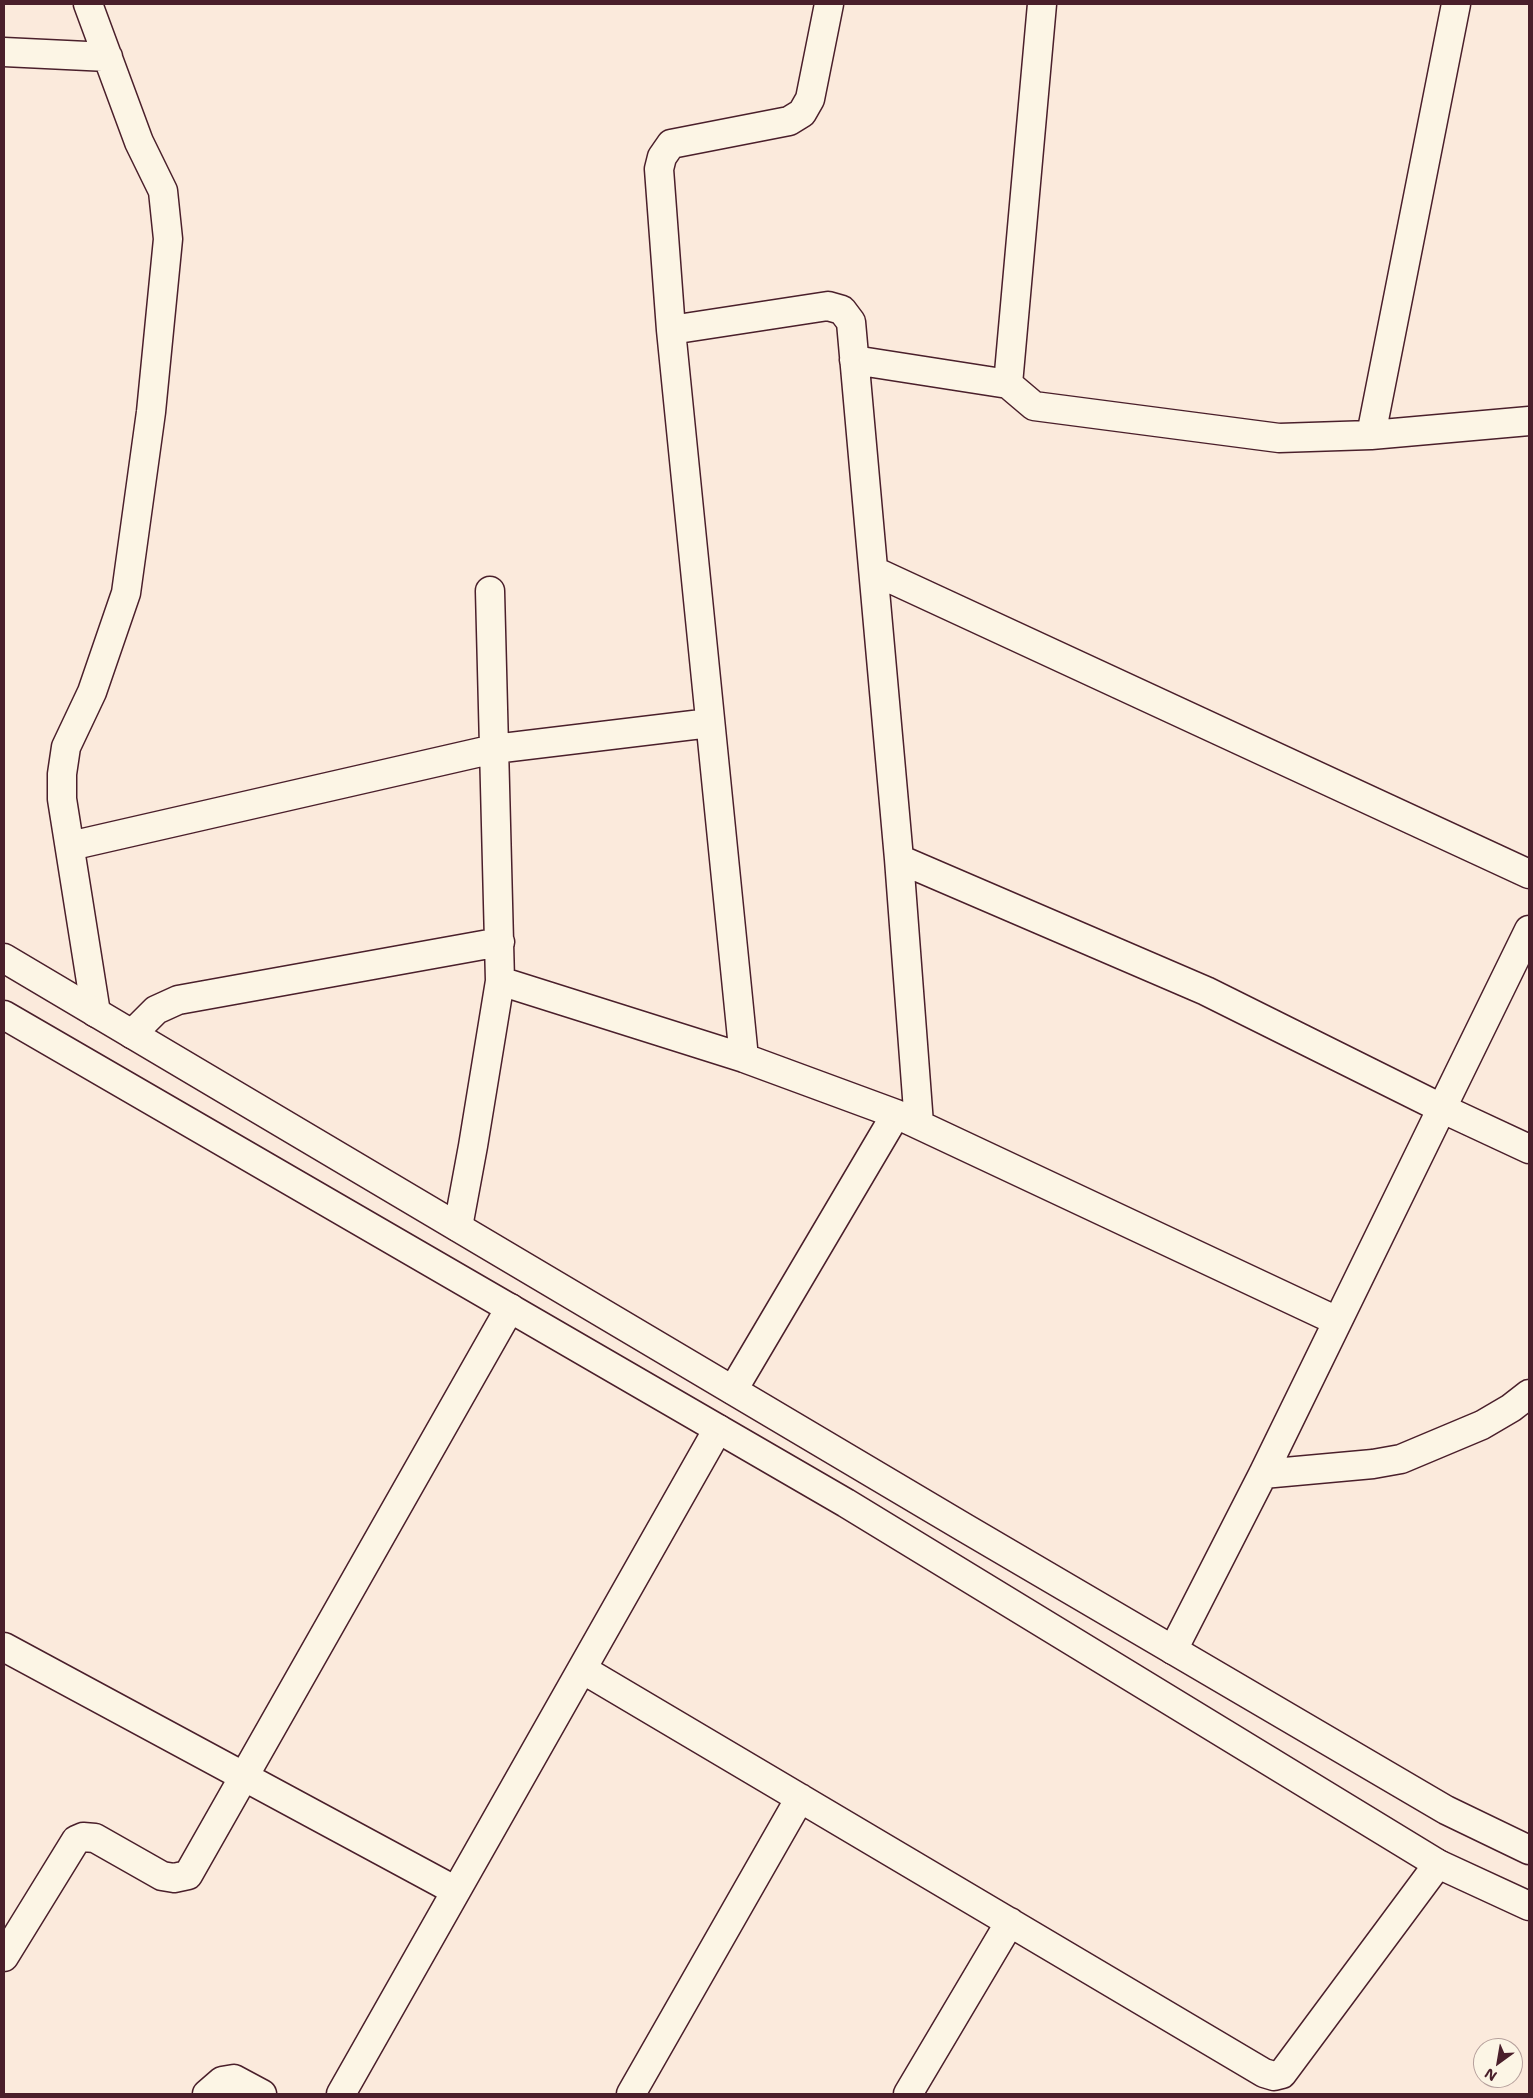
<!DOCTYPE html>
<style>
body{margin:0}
#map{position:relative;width:1533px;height:2098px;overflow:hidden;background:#fbeadc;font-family:"Shantell Sans",sans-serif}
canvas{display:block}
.frame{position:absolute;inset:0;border:5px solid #4a1f2b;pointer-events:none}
.north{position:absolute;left:1473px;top:2038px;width:50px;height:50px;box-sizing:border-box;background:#fcf5e5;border:1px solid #b59f9b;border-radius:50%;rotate:212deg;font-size:14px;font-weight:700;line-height:20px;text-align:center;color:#4a1f2b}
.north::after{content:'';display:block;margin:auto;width:18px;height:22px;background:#4a1f2b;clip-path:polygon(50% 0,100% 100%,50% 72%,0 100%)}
</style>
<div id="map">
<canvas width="1533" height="2098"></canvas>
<div class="frame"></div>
<div class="north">N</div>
</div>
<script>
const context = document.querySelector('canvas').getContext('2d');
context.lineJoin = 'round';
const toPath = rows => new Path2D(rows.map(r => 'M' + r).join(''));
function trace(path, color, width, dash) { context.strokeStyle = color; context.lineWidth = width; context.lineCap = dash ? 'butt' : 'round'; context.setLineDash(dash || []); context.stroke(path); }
const minor = toPath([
 [88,4,139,142,163,191,168,239,151,412,126,593,92,692,66,747,62,774,62,799,96,1013],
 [1042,4,1008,384,1034,406,1279,438,1371,435,1529,421],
 [4,52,108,57],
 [671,330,828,306,842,310,851,322,899,859,919,1124],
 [854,360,1008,384],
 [1371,435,1456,4],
 [874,571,1529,874],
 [70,846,494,749,710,723],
 [899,859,1206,991,1441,1108,1529,1149],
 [500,981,744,1058,896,1114,1337,1321],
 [132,1034,156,1010,178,1000,500,942],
 [744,1058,671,330,659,169,662,157,671,144,789,121,802,113,810,99,829,4],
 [458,1227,473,1146,500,981,490,591],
 [733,1390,896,1114],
 [1263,1474,1373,1464,1401,1459,1482,1425,1511,1408,1529,1394],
 [4,1647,456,1891],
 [1173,1650,1263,1474,1529,930],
 [582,1669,1264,2073,1274,2076,1282,2074,1438,1864],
 [4,1957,76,1840,83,1837,95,1838,162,1876,174,1878,188,1875,510,1308],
 [207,2094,222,2081,234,2079,262,2094],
 [341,2094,718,1429],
 [631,2094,800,1798],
 [908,2094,1010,1922]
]);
const tertiary = toPath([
 [4,958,965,1528,1446,1810,1529,1850],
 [4,1015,846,1503,1438,1864,1529,1906]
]);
trace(minor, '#4a1f2b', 31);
trace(tertiary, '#4a1f2b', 31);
trace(minor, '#fcf5e5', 28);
trace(tertiary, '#fcf5e5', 28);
</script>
